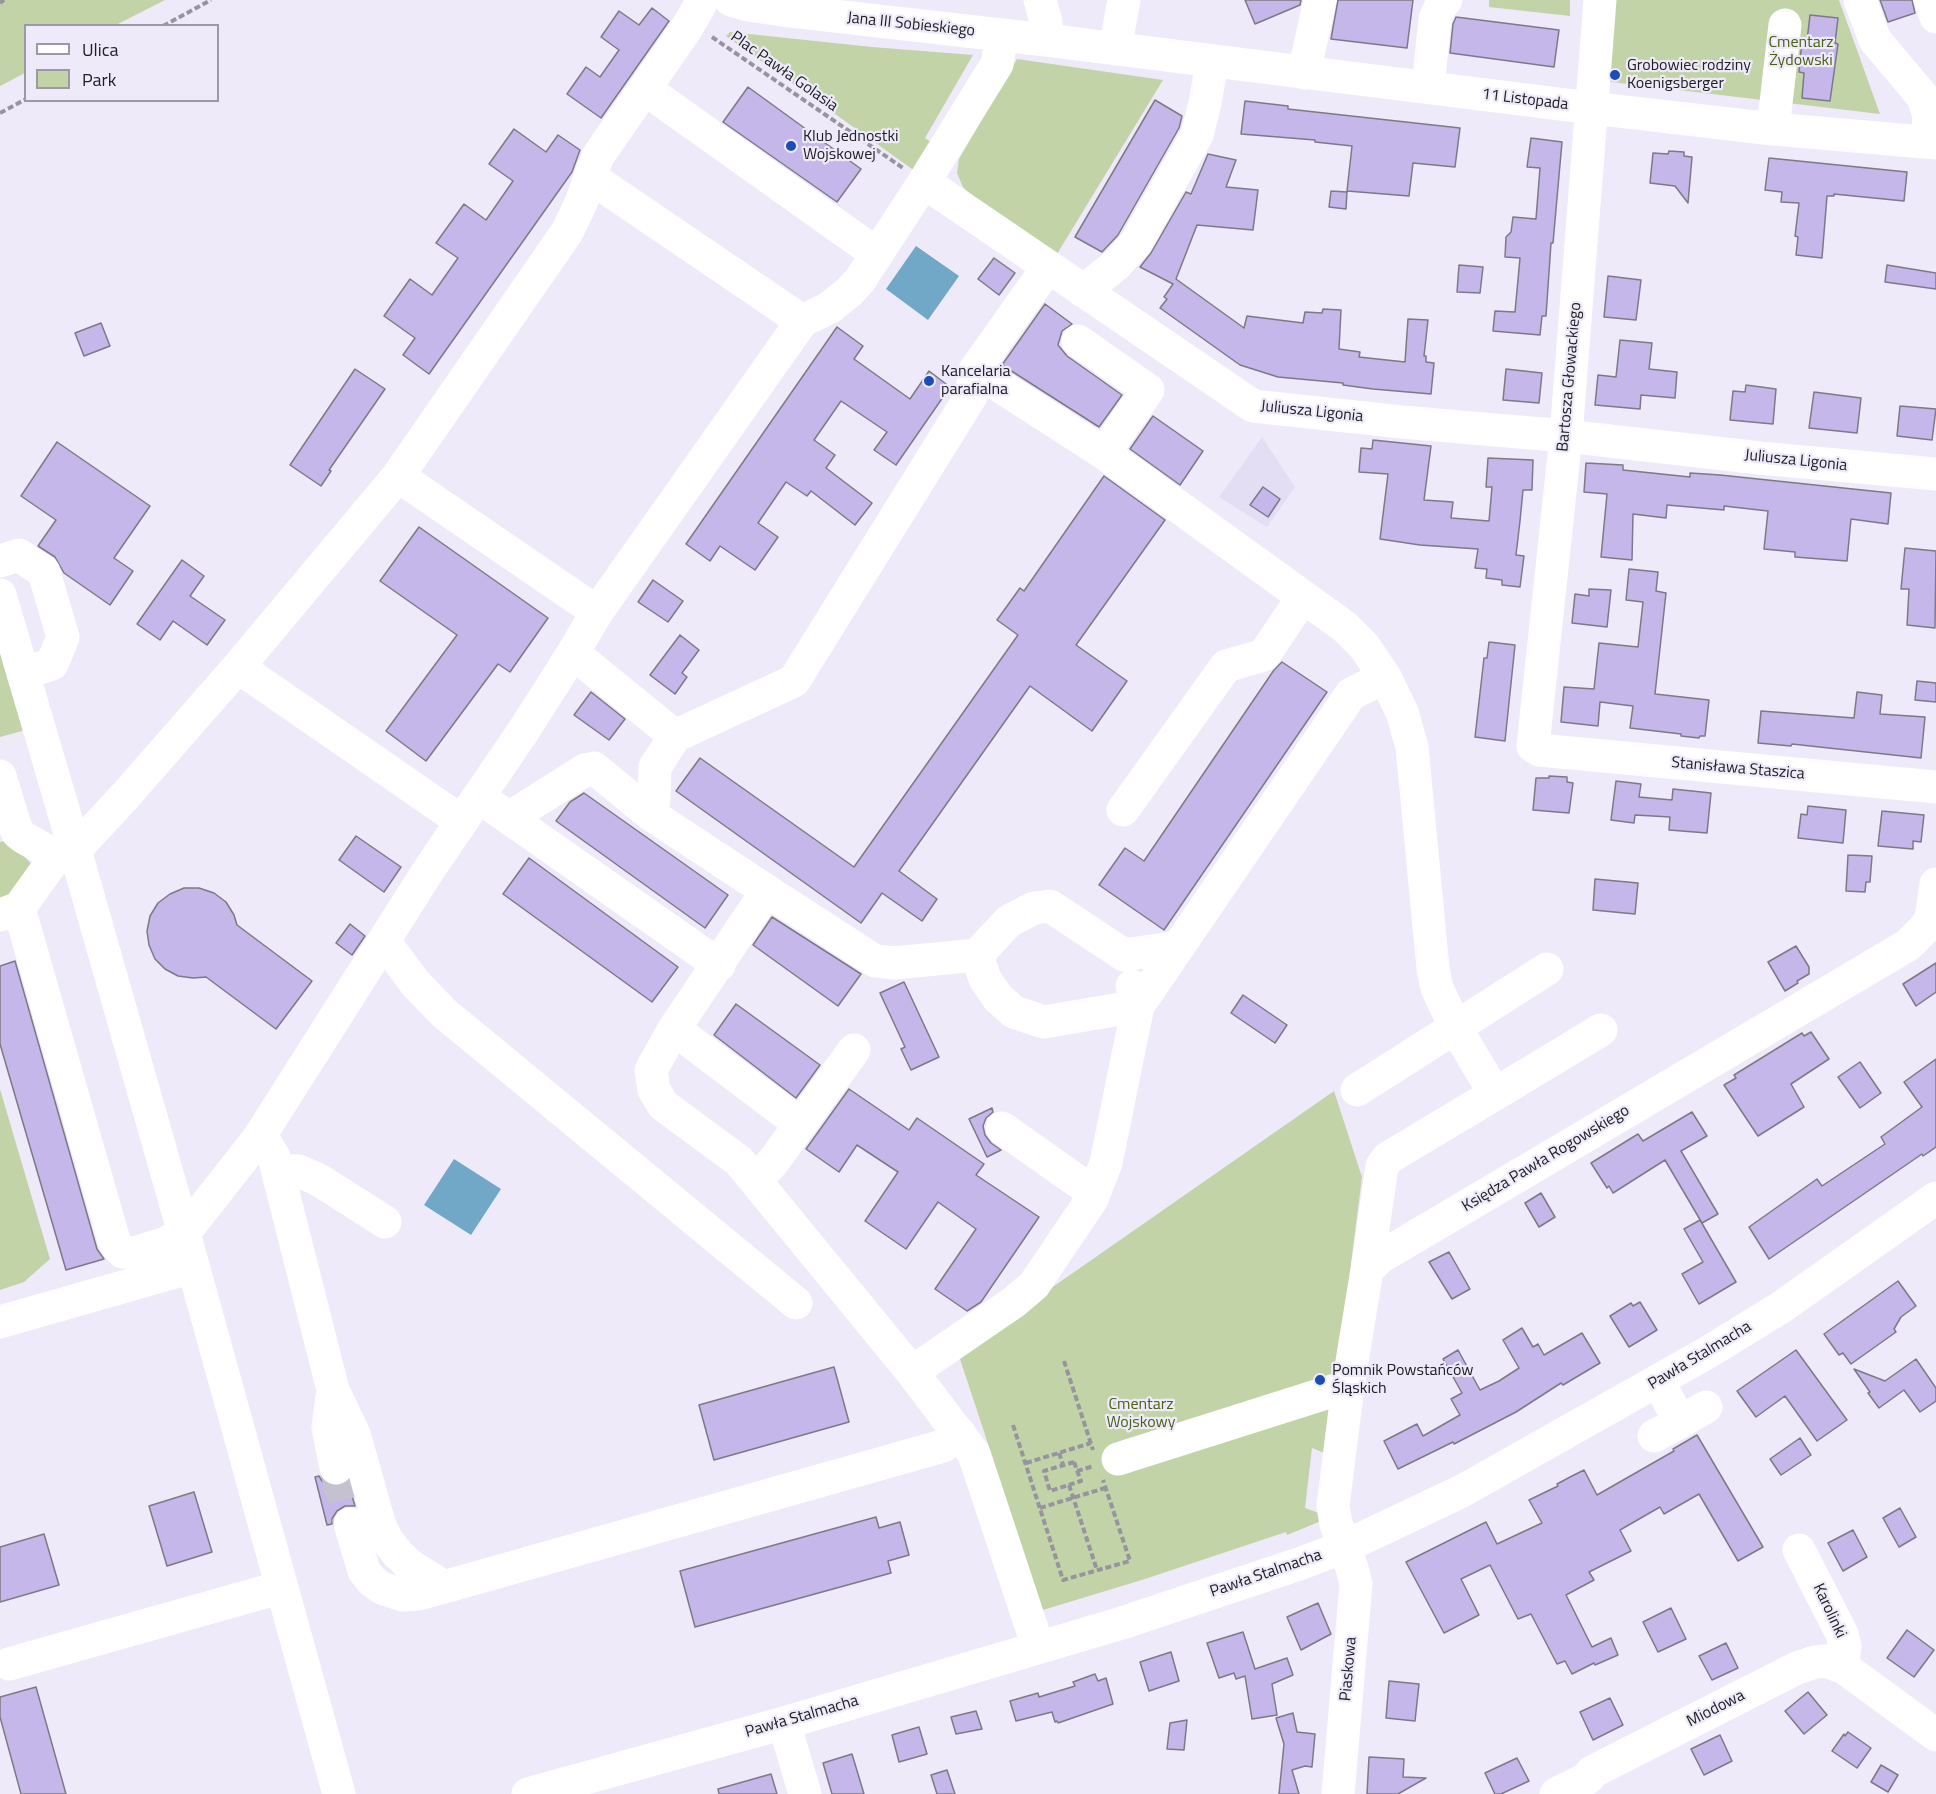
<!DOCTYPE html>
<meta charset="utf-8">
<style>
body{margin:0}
#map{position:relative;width:1936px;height:1794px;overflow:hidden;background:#eeeaf9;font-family:"Titillium Web",sans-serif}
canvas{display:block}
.legend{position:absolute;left:24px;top:24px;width:195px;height:78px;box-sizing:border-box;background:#eeeaf9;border:2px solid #9c99a4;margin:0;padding:8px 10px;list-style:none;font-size:18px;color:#212025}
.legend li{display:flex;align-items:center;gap:12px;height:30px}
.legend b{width:30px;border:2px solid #9c99a4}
</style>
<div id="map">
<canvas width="1936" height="1794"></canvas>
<ul class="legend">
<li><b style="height:8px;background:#fff"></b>Ulica</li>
<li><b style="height:16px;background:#c2d3a8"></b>Park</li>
</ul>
</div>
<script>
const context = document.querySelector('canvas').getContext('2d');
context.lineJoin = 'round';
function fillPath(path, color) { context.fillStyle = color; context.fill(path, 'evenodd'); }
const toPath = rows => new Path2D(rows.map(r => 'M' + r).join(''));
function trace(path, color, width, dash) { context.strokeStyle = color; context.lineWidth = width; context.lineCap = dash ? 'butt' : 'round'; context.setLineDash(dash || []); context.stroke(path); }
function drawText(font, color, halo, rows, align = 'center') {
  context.font = font + ' "Titillium Web",sans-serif'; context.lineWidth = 4.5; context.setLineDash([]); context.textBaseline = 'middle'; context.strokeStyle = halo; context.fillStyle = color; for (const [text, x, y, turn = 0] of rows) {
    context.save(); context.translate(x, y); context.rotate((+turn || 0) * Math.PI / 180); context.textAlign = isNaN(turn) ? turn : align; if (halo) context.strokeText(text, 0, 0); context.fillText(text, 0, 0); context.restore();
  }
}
fillPath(toPath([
 [1262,437,1295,487,1267,527,1219,497]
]), '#e4def4');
fillPath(toPath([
 [0,0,165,0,116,25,26,26,25,73,0,86],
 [1489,0,1570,0,1570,16,1489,7],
 [1611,0,1839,0,1880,114,1603,81],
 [730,32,872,47,973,55,925,138,938,147,919,174,726,36],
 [1017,59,1163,80,1057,254,975,199,963,187,957,173,959,159],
 [0,619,33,728,0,737],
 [9,840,35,868,0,906,0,842],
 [0,1089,50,1259,24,1282,0,1290],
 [1334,1091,1362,1177,1327,1454,1312,1448,1305,1508,1319,1513,1321,1521,1287,1535,1286,1532,1145,1579,1043,1610,958,1353]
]), '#c2d3a8');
fillPath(toPath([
 [916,246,959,276,928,320,886,289],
 [454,1159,501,1189,471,1235,424,1205]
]), '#71a7c7');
const building = toPath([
 [1245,0,1301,0,1300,5,1255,24,1245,0],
 [1338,0,1413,0,1407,48,1331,39,1338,0],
 [1880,0,1912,0,1915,13,1888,22,1880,0],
 [652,8,669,21,601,118,567,94,586,67,600,77,619,50,601,37,619,11,639,25,652,8],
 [1810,15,1838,18,1835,43,1838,44,1830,101,1802,98,1804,73,1799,72,1802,40,1807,41,1810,15],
 [1456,17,1559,30,1554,67,1450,53,1453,24,1456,17],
 [748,87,861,169,837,202,723,122,748,87],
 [1155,100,1182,116,1179,128,1118,235,1102,252,1075,237,1155,100],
 [1245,101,1288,106,1288,109,1460,128,1455,167,1413,163,1409,196,1347,191,1352,146,1315,142,1315,140,1241,134,1245,101],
 [514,129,546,152,558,135,580,150,572,172,429,374,403,355,415,338,384,316,410,279,432,295,458,258,436,243,464,204,486,220,513,181,489,164,514,129],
 [1531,138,1562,142,1553,243,1551,243,1546,316,1542,316,1540,335,1493,331,1495,311,1515,312,1520,258,1505,257,1506,237,1511,232,1513,217,1536,219,1540,168,1527,167,1531,138],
 [1669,151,1684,152,1684,156,1692,157,1688,203,1675,186,1650,183,1653,153,1668,154,1669,151],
 [1208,154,1236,160,1226,187,1258,190,1253,230,1197,225,1176,279,1244,328,1247,316,1303,323,1305,312,1322,313,1323,309,1341,310,1339,349,1360,352,1359,357,1405,362,1408,319,1428,320,1424,356,1426,356,1426,362,1434,363,1431,394,1373,389,1343,385,1343,383,1278,377,1240,365,1160,308,1167,299,1164,297,1173,284,1140,267,1151,253,1186,192,1191,194,1208,154],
 [1769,158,1907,172,1904,201,1834,194,1834,196,1827,196,1822,258,1796,255,1798,237,1795,236,1799,203,1781,202,1782,192,1765,190,1769,158],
 [1331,191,1347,192,1346,209,1329,207,1331,191],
 [994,258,1015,273,999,295,978,279,994,258],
 [1459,265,1483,267,1480,293,1457,292,1459,265],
 [1887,265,1936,273,1936,289,1885,282,1887,265],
 [1608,276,1641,280,1636,320,1604,317,1608,276],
 [1045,304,1072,324,1062,331,1058,345,1067,356,1122,395,1099,427,1002,365,1045,304],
 [101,323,110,346,84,356,75,333,101,323],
 [837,327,863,346,854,359,910,399,929,371,950,387,896,465,874,450,887,432,841,401,814,440,835,455,826,468,872,503,855,525,811,491,807,496,786,482,758,523,778,537,755,570,720,546,710,561,686,544,837,327],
 [1620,340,1652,343,1649,369,1677,372,1675,398,1641,395,1640,409,1595,405,1598,375,1616,377,1620,340],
 [355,369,385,389,329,470,331,471,321,486,290,465,355,369],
 [1506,369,1542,373,1539,403,1503,400,1506,369],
 [1746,385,1776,389,1773,424,1730,420,1733,391,1745,392,1746,385],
 [1814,392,1861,398,1857,433,1809,428,1814,392],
 [1900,406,1936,409,1932,440,1897,436,1900,406],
 [1153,416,1203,451,1180,485,1130,449,1153,416],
 [1373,440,1431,446,1424,500,1453,502,1451,518,1489,521,1492,487,1486,487,1488,458,1533,460,1532,490,1523,490,1520,521,1516,555,1524,556,1520,587,1502,585,1502,580,1486,578,1487,569,1475,568,1478,549,1420,545,1380,539,1388,474,1359,472,1361,448,1372,449,1373,440],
 [57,442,150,506,114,558,133,571,110,605,64,573,55,557,38,546,56,520,21,496,57,442],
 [1586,463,1623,465,1623,470,1690,477,1690,473,1720,475,1891,493,1888,524,1851,519,1847,561,1795,557,1795,552,1764,549,1768,511,1724,506,1724,510,1667,505,1666,518,1633,514,1632,560,1601,557,1607,494,1584,492,1586,463],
 [1104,476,1165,520,1076,645,1127,681,1092,731,1030,686,899,871,937,899,922,921,882,893,861,923,676,791,700,758,854,867,1018,635,997,620,1020,588,1024,591,1104,476],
 [1263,487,1280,499,1268,517,1250,505,1263,487],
 [419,527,548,618,510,672,498,664,426,761,386,731,457,635,380,581,419,527],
 [1905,548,1936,551,1935,628,1907,625,1909,589,1901,589,1905,548],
 [182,560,204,576,190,596,225,620,207,645,173,621,160,640,137,624,182,560],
 [1629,569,1658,572,1656,591,1666,593,1655,694,1709,700,1705,736,1700,736,1699,738,1681,736,1681,734,1630,728,1633,706,1600,702,1598,726,1561,722,1564,687,1594,689,1599,643,1638,647,1643,602,1626,600,1629,569],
 [653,580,683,601,668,622,638,602,653,580],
 [1589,589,1611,590,1607,627,1572,623,1575,594,1589,596,1589,589],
 [680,635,699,650,682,673,687,677,675,694,650,675,680,635],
 [1489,642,1515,645,1505,741,1475,737,1484,658,1487,658,1489,642],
 [1282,662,1327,692,1164,930,1099,885,1125,848,1144,861,1274,670,1282,662],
 [1917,681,1936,683,1936,702,1915,700,1917,681],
 [591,692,625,719,609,740,574,715,591,692],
 [1857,692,1882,695,1880,714,1925,717,1921,758,1792,744,1791,746,1758,743,1761,711,1854,718,1857,692],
 [1549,776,1567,777,1567,782,1573,783,1569,813,1533,810,1536,778,1549,778,1549,776],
 [1616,781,1641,784,1639,797,1672,800,1673,789,1711,793,1707,833,1669,830,1670,817,1635,815,1634,823,1611,820,1616,781],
 [584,793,728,895,705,928,556,821,570,802,584,793],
 [1808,806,1846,810,1843,843,1798,838,1801,814,1807,815,1808,806],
 [1882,811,1924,815,1921,842,1913,841,1913,849,1878,846,1882,811],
 [356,836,401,867,384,892,339,860,356,836],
 [1848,855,1872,856,1870,882,1866,882,1865,892,1846,891,1848,855],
 [529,858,678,967,652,1002,503,894,529,858],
 [1595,879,1638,883,1635,914,1593,910,1595,879],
 [184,888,199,888,214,893,226,902,234,915,237,925,312,981,276,1029,206,977,193,978,178,976,165,969,155,959,149,945,147,931,150,916,158,903,170,894,184,888],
 [772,917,861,974,838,1006,753,945,772,917],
 [350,924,365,936,352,955,336,943,350,924],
 [1796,946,1809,967,1809,974,1797,981,1798,983,1785,991,1768,962,1796,946],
 [15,961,97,1249,104,1259,66,1270,0,1044,0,966,15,961],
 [1936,963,1936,992,1916,1006,1903,984,1936,963],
 [904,982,939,1057,911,1070,901,1049,905,1047,880,993,904,982],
 [1243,995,1287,1025,1275,1043,1231,1013,1243,995],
 [736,1004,820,1065,796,1098,714,1035,736,1004],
 [1811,1032,1829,1059,1791,1084,1804,1107,1758,1136,1724,1085,1736,1078,1734,1075,1802,1033,1804,1036,1811,1032],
 [1936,1059,1936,1147,1923,1156,1922,1154,1769,1259,1749,1227,1817,1179,1822,1186,1885,1144,1881,1137,1922,1107,1904,1082,1936,1059],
 [1860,1062,1881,1093,1860,1108,1838,1077,1860,1062],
 [849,1089,909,1130,917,1118,984,1164,976,1175,1039,1217,981,1302,967,1311,935,1289,976,1229,938,1202,906,1249,865,1221,898,1172,857,1145,839,1172,806,1149,849,1089],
 [992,1108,993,1112,986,1118,983,1126,985,1135,991,1143,1001,1150,987,1157,969,1119,992,1108],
 [1692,1112,1707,1136,1681,1151,1718,1214,1702,1223,1665,1160,1613,1193,1609,1186,1607,1188,1591,1163,1638,1134,1643,1141,1692,1112],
 [1541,1193,1555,1217,1539,1227,1525,1203,1541,1193],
 [1700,1220,1736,1282,1699,1304,1682,1274,1703,1262,1684,1229,1700,1220],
 [1449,1252,1470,1289,1452,1299,1429,1262,1449,1252],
 [1898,1281,1916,1306,1901,1317,1894,1329,1896,1332,1851,1364,1843,1353,1839,1355,1824,1334,1898,1281],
 [1640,1302,1657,1330,1629,1347,1610,1316,1631,1303,1633,1306,1640,1302],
 [1522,1328,1533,1347,1538,1344,1544,1355,1582,1333,1600,1363,1563,1385,1561,1383,1516,1412,1454,1444,1453,1442,1398,1469,1384,1441,1417,1424,1423,1436,1460,1415,1451,1399,1462,1393,1443,1359,1458,1350,1480,1390,1499,1381,1519,1368,1503,1340,1522,1328],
 [1796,1350,1847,1420,1817,1441,1785,1396,1756,1417,1737,1391,1796,1350],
 [1916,1359,1936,1388,1936,1401,1920,1412,1904,1390,1879,1408,1868,1393,1870,1392,1854,1369,1885,1381,1916,1359],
 [834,1367,849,1422,714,1460,699,1405,834,1367],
 [1697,1435,1763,1547,1738,1561,1699,1494,1664,1514,1660,1507,1620,1530,1631,1551,1589,1572,1594,1580,1566,1595,1592,1647,1611,1638,1618,1655,1595,1665,1594,1663,1572,1674,1565,1661,1557,1664,1531,1614,1518,1619,1490,1565,1461,1579,1479,1615,1444,1633,1406,1562,1486,1522,1497,1544,1542,1523,1529,1500,1558,1486,1557,1484,1572,1476,1584,1470,1597,1495,1674,1451,1673,1449,1697,1435],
 [1800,1438,1811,1455,1781,1475,1770,1459,1800,1438],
 [319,1476,322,1481,330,1486,340,1486,348,1482,355,1506,345,1506,337,1511,332,1519,332,1524,327,1525,315,1477,319,1476],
 [194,1492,212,1552,167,1566,149,1506,194,1492],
 [1900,1508,1916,1537,1899,1547,1883,1518,1900,1508],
 [876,1517,879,1528,900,1522,909,1555,888,1561,891,1573,695,1627,680,1571,876,1517],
 [1853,1530,1867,1557,1843,1571,1828,1543,1853,1530],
 [44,1534,59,1585,0,1602,0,1547,44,1534],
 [1318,1603,1331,1634,1301,1650,1287,1617,1318,1603],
 [1671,1608,1686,1639,1658,1652,1643,1622,1671,1608],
 [1907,1630,1934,1650,1914,1677,1887,1658,1907,1630],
 [1243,1632,1255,1669,1287,1658,1293,1675,1272,1684,1277,1715,1252,1719,1245,1676,1236,1679,1234,1673,1219,1678,1207,1643,1243,1632],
 [1726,1643,1738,1668,1712,1680,1699,1656,1726,1643],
 [1171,1652,1179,1681,1149,1691,1140,1662,1171,1652],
 [1095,1674,1098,1681,1106,1678,1113,1704,1058,1723,1057,1721,1055,1722,1052,1712,1016,1721,1010,1701,1038,1693,1039,1697,1075,1686,1073,1682,1095,1674],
 [1389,1681,1419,1684,1415,1721,1386,1718,1389,1681],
 [36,1687,66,1794,21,1794,0,1717,0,1697,36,1687],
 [1808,1692,1827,1715,1804,1734,1785,1711,1808,1692],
 [1610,1698,1623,1725,1593,1740,1580,1712,1610,1698],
 [976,1711,982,1729,956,1734,951,1717,976,1711],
 [1293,1713,1297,1732,1315,1734,1312,1767,1305,1766,1292,1770,1299,1794,1279,1794,1284,1744,1276,1718,1293,1713],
 [1187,1720,1184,1750,1167,1749,1170,1723,1187,1720],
 [919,1727,927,1754,899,1762,892,1735,919,1727],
 [1848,1732,1871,1748,1857,1768,1832,1751,1844,1734,1845,1736,1848,1732],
 [1720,1735,1732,1761,1704,1775,1691,1749,1720,1735],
 [852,1754,864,1794,832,1794,823,1763,852,1754],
 [1369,1757,1404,1759,1403,1777,1426,1778,1398,1794,1367,1794,1369,1757],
 [1517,1758,1529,1781,1501,1794,1495,1794,1485,1773,1517,1758],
 [1881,1765,1898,1775,1888,1792,1871,1782,1881,1765],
 [947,1770,955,1794,937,1794,931,1775,947,1770],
 [771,1774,777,1794,719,1794,718,1789,771,1774]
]);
fillPath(building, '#c5b7ea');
trace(building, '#7d7986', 1.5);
trace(toPath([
 [336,1468,350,1524]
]), '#c5c2cf', 33, [33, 16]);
trace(toPath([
 [0,3,4,0],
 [163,26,211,0],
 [712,37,903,168],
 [0,113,26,99],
 [1064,1361,1093,1450],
 [1013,1425,1063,1580,1130,1561,1103,1480],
 [1059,1453,1063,1465],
 [1074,1462,1081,1481,1050,1491,1044,1471,1074,1462],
 [1026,1463,1091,1443],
 [1077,1471,1094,1466],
 [1069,1485,1097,1570],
 [1040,1508,1105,1488]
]), '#97949f', 4, [6, 3]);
trace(toPath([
 [702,0,699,7,686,29,598,156,590,177,802,321],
 [731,0,748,5,782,10,1046,40,1591,108,1773,129,1936,143],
 [1040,0,1046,22,1046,40],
 [1600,0,1566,436,1533,746,1539,750,1936,787],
 [1860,0,1875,40,1923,97,1929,116,1927,142],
 [1930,0,1936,17],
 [1002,35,997,64,924,182,1253,406,1402,422,1566,436,1760,458,1936,474],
 [1115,49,1124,0],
 [1304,73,1320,0],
 [1428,87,1435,19,1441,5,1446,0],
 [645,89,877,254],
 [1773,129,1785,25],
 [924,182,860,280,849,292,829,308,802,321,597,612,573,653,675,736,655,767,654,801,650,814,767,891,674,1029,651,1070,654,1090,663,1105,739,1161,912,1372,974,1454,1038,1647],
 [1083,291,1116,265,1135,244,1197,135,1205,103,1212,62],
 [1078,341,1148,390,1104,453],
 [398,476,597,612],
 [0,561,19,555,44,572,63,637,52,664,23,674],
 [0,595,75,850,126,795,238,667,461,821],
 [573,653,524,730,428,871,258,1139,268,1147,274,1157,333,1390,354,1434,380,1526,387,1540,398,1554,411,1566,444,1587,943,1446,960,1434],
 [238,667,398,476,567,232,581,203,590,177],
 [675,736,794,681,971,396,975,370,1048,267],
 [0,776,17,832,23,837,49,852,58,854,75,850,184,1233,339,1794],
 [479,797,719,965],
 [1123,810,1226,666,1264,655,1303,597],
 [509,818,585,770,594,768,650,814],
 [767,891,875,961,894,963,977,955,1009,921,1034,908,1050,906,1124,955,1178,947],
 [19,908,115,1244,123,1252,135,1253,166,1243,184,1233,258,1139],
 [0,915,19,908,58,854],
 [384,941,415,983,444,1013,796,1303],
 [977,955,985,979,998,998,1014,1012,1044,1022,1138,1006,1132,986],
 [674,1029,800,1124],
 [1357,1090,1547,969],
 [1495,1094,1601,1030],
 [1002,1128,1094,1193],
 [278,1170,299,1171,319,1180,385,1222],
 [756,1181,773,1162,854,1050],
 [1367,1270,1382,1166,1388,1158,1495,1094,1455,1027,1437,988,1433,968,1412,747,1402,712,1385,677],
 [0,1322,193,1267],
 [912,1372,1014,1302,1034,1285,1092,1199,1106,1163,1138,1006,1351,694,1385,677,1364,646,1345,627,1104,453,975,370],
 [1658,1381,1680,1422,1706,1407],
 [333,1390,328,1427,336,1468],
 [1654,1436,1680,1422],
 [1118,1459,1348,1386],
 [350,1524,364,1571,372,1581,382,1588,403,1595,418,1594,444,1587],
 [1799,1550,1842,1634,1845,1646,1843,1667],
 [9,1664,282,1587],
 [784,1723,805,1794],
 [528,1794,784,1723,1122,1623,1299,1564,1344,1547,1462,1491,1705,1354,1780,1308,1936,1198],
 [1338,1794,1356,1584,1352,1568,1336,1524,1333,1506,1348,1386,1367,1270,1379,1258,1908,945,1924,929,1931,918,1936,884],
 [1556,1794,1588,1778,1592,1772,1797,1668,1815,1662,1825,1661,1843,1667,1936,1735]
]), '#fff', 33);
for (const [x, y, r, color] of [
 [1615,75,6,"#1b4cb9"],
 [791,146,6,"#1b4cb9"],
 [929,381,6,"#1b4cb9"],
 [1320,1380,6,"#1b4cb9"]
]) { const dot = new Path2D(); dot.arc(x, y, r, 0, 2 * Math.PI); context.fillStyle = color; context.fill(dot); trace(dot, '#eeeaf9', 2); }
drawText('16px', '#212025', '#eeeaf9', [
 ["Jana III Sobieskiego",911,25,6],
 ["Plac Pawła Golasia",784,72,35],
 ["11 Listopada",1525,100,7],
 ["Bartosza Głowackiego",1570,377,-85],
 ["Juliusza Ligonia",1312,412,6],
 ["Juliusza Ligonia",1796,461,6],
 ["Stanisława Staszica",1738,769,5],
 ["Księdza Pawła Rogowskiego",1546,1159,-31],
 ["Pawła Stalmacha",1700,1356,-31],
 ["Pawła Stalmacha",1266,1574,-19],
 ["Karolinki",1829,1611,65],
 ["Piaskowa",1349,1669,-85],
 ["Miodowa",1716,1709,-27],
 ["Pawła Stalmacha",802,1717,-16]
]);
drawText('16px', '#4a6115', '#eeeaf9', [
 ["Cmentarz",1801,43],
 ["Żydowski",1801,61],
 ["Cmentarz",1141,1405],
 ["Wojskowy",1141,1423]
]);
drawText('16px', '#212025', '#eeeaf9', [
 ["Grobowiec rodziny",1627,66],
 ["Koenigsberger",1627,84],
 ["Klub Jednostki",803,137],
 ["Wojskowej",803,155],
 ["Kancelaria",941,372],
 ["parafialna",941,390],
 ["Pomnik Powstańców",1332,1371],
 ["Śląskich",1332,1389]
], 'left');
</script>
